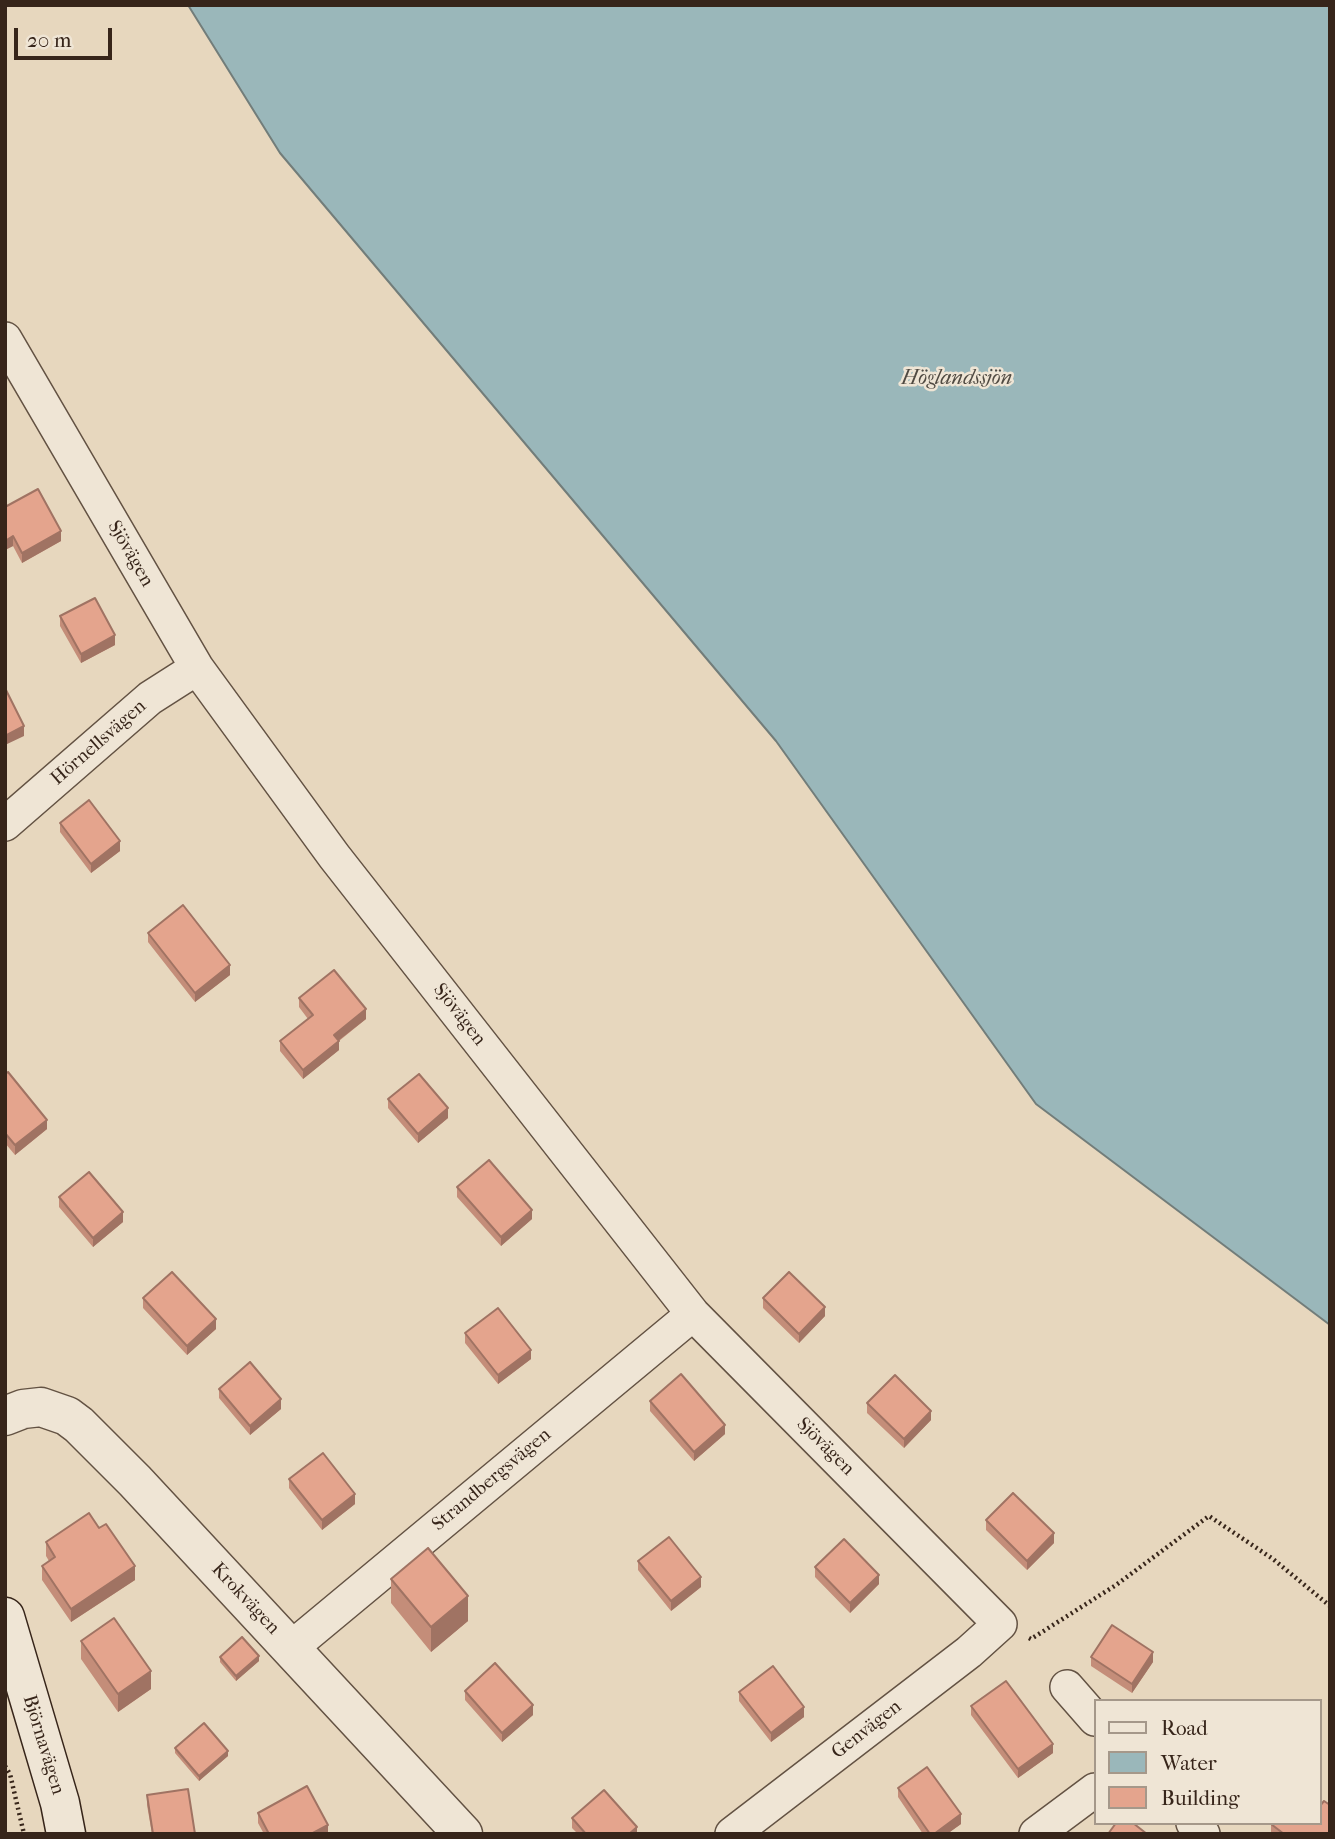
<!DOCTYPE html>
<meta charset="utf-8">
<style>
body{margin:0}
#map{position:relative;width:1335px;height:1839px;overflow:hidden;background:#e7d7be;font-family:"IM FELL French Canon",serif}
canvas{display:block}
.frame{position:absolute;inset:0;border:7px solid #37251a;pointer-events:none}
.legend{position:absolute;left:1094px;top:1699px;width:228px;height:126px;box-sizing:border-box;background:#efe5d5;border:2px solid #a5988a;margin:0;padding:9px 12px;list-style:none;font-size:21px;color:#37251a}
.legend li{display:flex;align-items:center;gap:14px;height:35px}
.legend b{width:35px;border:2px solid #a5988a}
.scale{position:absolute;left:14px;top:28px;width:98px;height:32px;box-sizing:border-box;border:4px solid #37251a;border-top:0;padding-left:9px;font-size:21px;line-height:24px;white-space:nowrap;color:#37251a;-webkit-text-stroke:5px #efe5d5;paint-order:stroke}
</style>
<div id="map">
<canvas width="1335" height="1839"></canvas>
<div class="frame"></div>
<ul class="legend">
<li><b style="height:9px;background:#efe5d5"></b>Road</li>
<li><b style="height:19px;background:#9ab7ba"></b>Water</li>
<li><b style="height:19px;background:#e4a48d"></b>Building</li>
</ul>
<div class="scale">20 m</div>
</div>
<script>
const context = document.querySelector('canvas').getContext('2d');
context.lineJoin = 'round';
function fillPath(path, color) { context.fillStyle = color; context.fill(path, 'evenodd'); }
const toPath = rows => new Path2D(rows.map(r => 'M' + r).join(''));
function trace(path, color, width, dash) { context.strokeStyle = color; context.lineWidth = width; context.lineCap = dash ? 'butt' : 'round'; context.setLineDash(dash || []); context.stroke(path); }
function drawText(font, color, halo, rows, align = 'center') {
  context.font = font + ' "IM FELL French Canon",serif'; context.lineWidth = 5; context.setLineDash([]); context.textBaseline = 'middle'; context.strokeStyle = halo; context.fillStyle = color; for (const [text, x, y, turn = 0] of rows) {
    context.save(); context.translate(x, y); context.rotate((+turn || 0) * Math.PI / 180); context.textAlign = isNaN(turn) ? turn : align; if (halo) context.strokeText(text, 0, 0); context.fillText(text, 0, 0); context.restore();
  }
}
const water = toPath([
 [188,5,1330,5,1330,1325,1036,1104,776,741,280,153,188,5]
]);
fillPath(water, '#9ab7ba');
trace(water, '#727d7a', 2);
const minor = toPath([
 [5,339,197,668,334,856,693,1314,1000,1624,969,1652,732,1834],
 [5,824,150,698,197,668],
 [291,1648,693,1314],
 [1067,1687,1095,1719],
 [1193,1823,1203,1834],
 [1036,1834,1095,1790]
]);
const tertiary = toPath([
 [5,1416,23,1409,41,1407,67,1416,79,1425,135,1481,463,1834]
]);
const secondary = toPath([
 [5,1617,60,1803,66,1834]
]);
trace(minor, '#635243', 36);
trace(tertiary, '#635243', 41);
trace(secondary, '#37251a', 41);
trace(toPath([
 [1029,1638,1031,1639,1116,1585,1209,1516,1273,1559,1330,1606],
 [5,1766,10,1774,24,1834]
]), '#37251a', 4.5, [2, 3.5]);
trace(minor, '#efe5d5', 33);
trace(tertiary, '#efe5d5', 38);
trace(secondary, '#efe5d5', 38);
fillPath(toPath([
 [5,507,61,541,22,563,13,546,5,550],
 [60,616,115,645,81,663,60,626],
 [60,823,120,851,91,873,60,832],
 [148,933,230,975,195,1002,148,942],
 [299,998,366,1019,339,1041,339,1050,303,1079,280,1051,280,1041,308,1019,299,1007],
 [5,1074,47,1129,15,1155,5,1143],
 [388,1099,448,1118,418,1143,388,1108],
 [457,1187,532,1219,501,1246,457,1197],
 [59,1197,123,1222,93,1247,59,1207],
 [143,1298,216,1329,187,1355,143,1308],
 [763,1298,825,1316,799,1343,763,1308],
 [465,1333,531,1359,498,1384,465,1343],
 [219,1389,281,1409,250,1435,219,1398],
 [650,1401,725,1434,694,1461,650,1411],
 [867,1403,931,1420,904,1448,867,1413],
 [289,1479,355,1504,322,1530,289,1488],
 [986,1520,1054,1543,1027,1570,986,1530],
 [46,1542,135,1580,71,1622,42,1580,42,1566,49,1561,46,1556],
 [638,1561,701,1587,671,1611,638,1570],
 [815,1567,879,1584,850,1613,815,1577],
 [391,1579,468,1621,431,1652,391,1603],
 [81,1641,151,1689,118,1712,81,1659],
 [220,1657,259,1661,236,1681,220,1662],
 [1091,1657,1153,1662,1132,1693,1091,1666],
 [465,1691,533,1715,502,1742,465,1700],
 [739,1692,804,1717,771,1742,739,1701],
 [971,1706,1053,1753,1018,1778,971,1715],
 [175,1748,228,1756,199,1781,175,1753],
 [898,1788,961,1824,947,1834,923,1834,898,1797],
 [147,1795,195,1834,152,1834,147,1805],
 [258,1813,328,1834,264,1834,258,1823],
 [572,1818,637,1834,578,1834,572,1828],
 [1271,1824,1330,1834,1271,1834]
]), '#c48d79');
fillPath(toPath([
 [61,531,61,541,22,563,22,553],
 [13,536,13,546,5,550,5,541],
 [115,635,115,645,81,663,81,654],
 [24,726,24,736,5,745,5,736],
 [120,841,120,851,91,873,91,864],
 [230,965,230,975,195,1002,195,993],
 [366,1009,366,1019,334,1044,334,1035],
 [339,1041,339,1050,303,1079,303,1070],
 [448,1108,448,1118,418,1143,418,1134],
 [47,1120,47,1129,15,1155,15,1145],
 [532,1210,532,1219,501,1246,501,1237],
 [123,1212,123,1222,93,1247,93,1238],
 [825,1307,825,1316,799,1343,799,1334],
 [216,1319,216,1329,187,1355,187,1346],
 [531,1350,531,1359,498,1384,498,1375],
 [281,1399,281,1409,250,1435,250,1426],
 [931,1411,931,1420,904,1448,904,1439],
 [725,1425,725,1434,694,1461,694,1452],
 [355,1494,355,1504,322,1530,322,1520],
 [1054,1533,1054,1543,1027,1570,1027,1561],
 [135,1566,135,1580,71,1622,71,1609],
 [879,1575,879,1584,850,1613,850,1603],
 [701,1577,701,1587,671,1611,671,1601],
 [468,1596,468,1621,431,1652,431,1627],
 [1153,1652,1153,1662,1132,1693,1132,1684],
 [259,1656,259,1661,236,1681,236,1676],
 [151,1671,151,1689,118,1712,118,1694],
 [533,1705,533,1715,502,1742,502,1733],
 [804,1707,804,1717,771,1742,771,1733],
 [1053,1744,1053,1753,1018,1778,1018,1769],
 [228,1751,228,1756,199,1781,199,1776],
 [961,1814,961,1824,947,1834,934,1834],
 [328,1825,328,1834,311,1834],
 [637,1827,637,1834,629,1834]
]), '#a07363');
const building = toPath([
 [38,489,61,531,22,553,13,536,5,541,5,507,38,489],
 [95,598,115,635,81,654,60,616,95,598],
 [5,688,24,726,5,736,5,688],
 [89,800,120,841,91,864,60,823,89,800],
 [183,905,230,965,195,993,148,933,183,905],
 [334,970,366,1009,334,1035,339,1041,303,1070,280,1041,313,1015,299,998,334,970],
 [8,1072,47,1120,15,1145,5,1133,5,1074,8,1072],
 [419,1074,448,1108,418,1134,388,1099,419,1074],
 [489,1160,532,1210,501,1237,457,1187,489,1160],
 [89,1172,123,1212,93,1238,59,1197,89,1172],
 [172,1272,216,1319,187,1346,143,1298,172,1272],
 [789,1272,825,1307,799,1334,763,1298,789,1272],
 [498,1308,531,1350,498,1375,465,1333,498,1308],
 [250,1362,281,1399,250,1426,219,1389,250,1362],
 [681,1374,725,1425,694,1452,650,1401,681,1374],
 [895,1375,931,1411,904,1439,867,1403,895,1375],
 [323,1453,355,1494,322,1520,289,1479,323,1453],
 [1013,1493,1054,1533,1027,1561,986,1520,1013,1493],
 [89,1513,99,1528,106,1524,135,1566,71,1609,42,1566,55,1557,46,1542,89,1513],
 [669,1537,701,1577,671,1601,638,1561,669,1537],
 [844,1539,879,1575,850,1603,815,1567,844,1539],
 [428,1548,468,1596,431,1627,391,1579,428,1548],
 [114,1618,151,1671,118,1694,81,1641,114,1618],
 [1112,1625,1153,1652,1132,1684,1091,1657,1112,1625],
 [242,1637,259,1656,236,1676,220,1657,242,1637],
 [495,1663,533,1705,502,1733,465,1691,495,1663],
 [773,1666,804,1707,771,1733,739,1692,773,1666],
 [1006,1681,1053,1744,1018,1769,971,1706,1006,1681],
 [204,1723,228,1751,199,1776,175,1748,204,1723],
 [927,1767,961,1814,934,1834,930,1834,898,1788,927,1767],
 [307,1786,328,1825,311,1834,269,1834,258,1813,307,1786],
 [188,1789,195,1834,153,1834,147,1795,188,1789],
 [604,1790,637,1827,629,1834,586,1834,572,1818,604,1790],
 [1324,1801,1330,1805,1330,1834,1284,1834,1271,1824,1319,1823,1319,1807,1324,1801],
 [1116,1823,1133,1823,1147,1834,1108,1834,1116,1823]
]);
fillPath(building, '#e4a48d');
trace(building, '#a07363', 2);
drawText('19px', '#37251a', '#efe5d5', [
 ["Sjövägen",130,554,60],
 ["Hörnellsvägen",99,743,-41],
 ["Sjövägen",459,1015,52],
 ["Sjövägen",825,1447,45],
 ["Strandbergsvägen",492,1480,-40],
 ["Krokvägen",245,1599,47],
 ["Genvägen",867,1730,-38],
 ["Björnavägen",43,1745,73]
]);
drawText('italic 21px', '#504a42', '#efe5d5', [
 ["Höglandssjön",957,379]
]);
</script>
